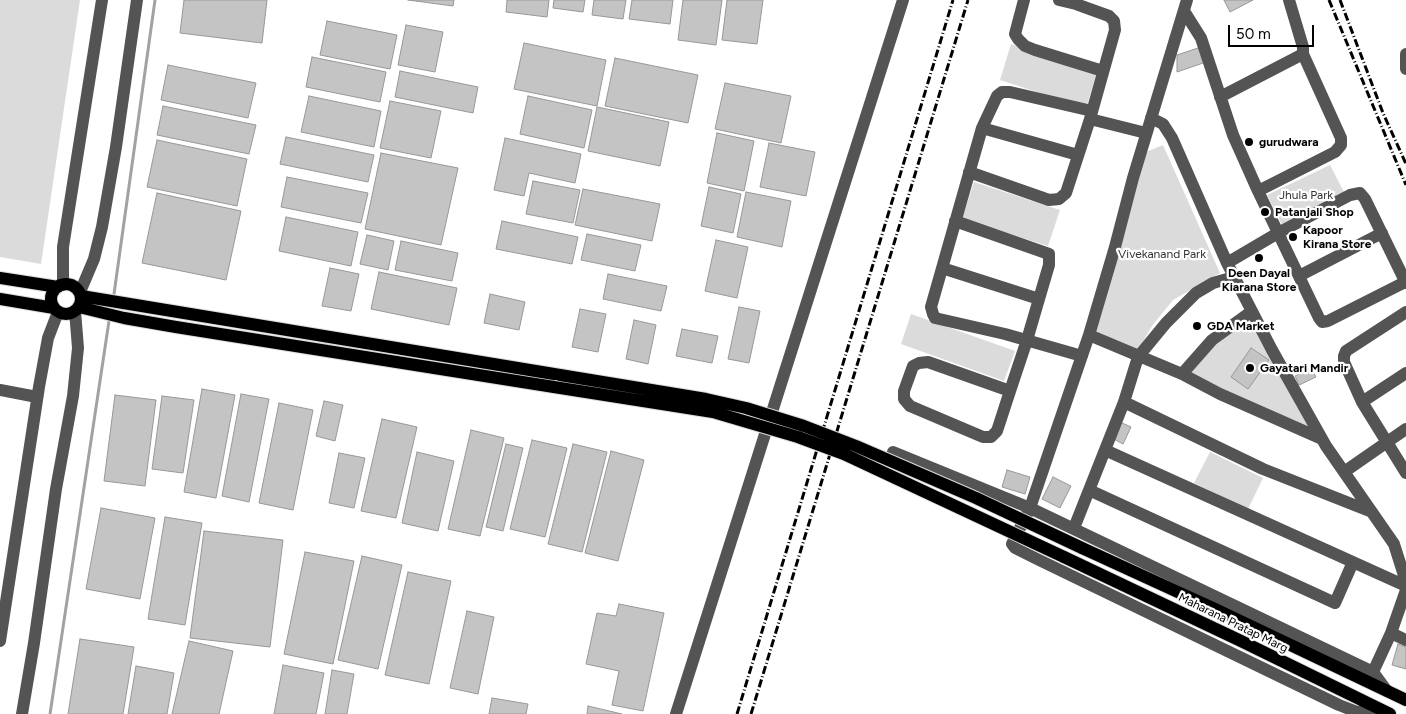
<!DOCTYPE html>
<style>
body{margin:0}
#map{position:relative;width:1406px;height:714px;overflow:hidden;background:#fff;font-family:Figtree,sans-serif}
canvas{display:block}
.scale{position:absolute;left:1228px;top:25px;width:86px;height:22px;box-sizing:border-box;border:2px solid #000;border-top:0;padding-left:6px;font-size:15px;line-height:18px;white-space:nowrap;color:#000;-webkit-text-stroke:4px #fff;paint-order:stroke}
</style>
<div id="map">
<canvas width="1406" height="714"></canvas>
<div class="scale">50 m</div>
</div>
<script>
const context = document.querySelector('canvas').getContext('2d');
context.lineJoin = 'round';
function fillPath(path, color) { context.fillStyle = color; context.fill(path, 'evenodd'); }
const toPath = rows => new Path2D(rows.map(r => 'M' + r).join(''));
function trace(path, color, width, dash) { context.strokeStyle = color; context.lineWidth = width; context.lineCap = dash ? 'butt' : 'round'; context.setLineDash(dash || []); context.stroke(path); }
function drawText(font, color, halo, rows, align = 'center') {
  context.font = font + ' Figtree,sans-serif'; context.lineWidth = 4.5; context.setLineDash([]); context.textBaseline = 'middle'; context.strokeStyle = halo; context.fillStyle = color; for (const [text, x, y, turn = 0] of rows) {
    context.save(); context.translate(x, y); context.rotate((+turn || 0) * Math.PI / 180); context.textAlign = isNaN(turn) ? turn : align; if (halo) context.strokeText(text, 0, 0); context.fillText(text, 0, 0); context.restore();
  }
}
fillPath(toPath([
 [0,0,80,0,41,264,0,257],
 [1011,44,1097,72,1086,108,1000,80],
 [1163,145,1220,273,1173,300,1152,326,1138,350,1093,333,1146,152],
 [1330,165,1345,194,1282,225,1267,195],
 [974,182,1060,210,1048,246,962,219],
 [1252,311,1322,439,1182,374],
 [911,314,1015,351,1004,381,901,344],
 [1210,452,1263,478,1248,509,1194,483]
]), '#dbdbdb');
trace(toPath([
 [114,294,155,0],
 [50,714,109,321]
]), '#a2a2a2', 3);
const building = toPath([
 [184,0,267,0,262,43,180,33,184,0],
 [408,0,454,0,453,6,408,0],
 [507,0,549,0,547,17,506,12,507,0],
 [554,0,585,0,583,12,553,8,554,0],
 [594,0,626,0,623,19,592,15,594,0],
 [632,0,673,0,670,24,629,19,632,0],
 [683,0,722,0,716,45,678,40,683,0],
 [727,0,763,0,757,44,722,40,727,0],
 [1224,0,1253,0,1230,12,1224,0],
 [327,21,397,35,390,69,320,55,327,21],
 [406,25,443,32,435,72,398,65,406,25],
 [524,43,606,60,597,106,514,89,524,43],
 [1201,47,1206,62,1177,72,1177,55,1201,47],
 [312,57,386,72,380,102,306,87,312,57],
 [615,58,698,75,688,123,605,106,615,58],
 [168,65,256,83,248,118,161,100,168,65],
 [400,71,478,87,473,113,395,97,400,71],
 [725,83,791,96,781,143,715,129,725,83],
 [309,96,381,111,374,147,301,132,309,96],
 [528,96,592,110,584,148,520,134,528,96],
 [390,101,441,111,431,158,380,148,390,101],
 [163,106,256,125,249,154,157,135,163,106],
 [597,107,669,122,660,166,588,151,597,107],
 [717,133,754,141,744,191,707,183,717,133],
 [286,137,374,155,368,182,280,164,286,137],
 [505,138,581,154,575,183,529,173,524,196,494,190,505,138],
 [157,140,247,159,237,206,147,187,157,140],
 [769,143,815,152,806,196,760,187,769,143],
 [381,153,458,168,441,245,365,229,381,153],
 [287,177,368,193,361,223,281,207,287,177],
 [533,181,580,190,573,223,526,214,533,181],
 [709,187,741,194,733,233,701,226,709,187],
 [583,189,660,204,652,241,575,225,583,189],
 [746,192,791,201,782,247,737,237,746,192],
 [157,193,241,211,226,280,142,263,157,193],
 [286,217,358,232,351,266,279,251,286,217],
 [502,221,578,237,572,264,496,249,502,221],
 [587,234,641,245,635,271,581,260,587,234],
 [367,235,394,241,388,270,360,264,367,235],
 [716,240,748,247,737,298,705,291,716,240],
 [401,241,458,253,452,281,395,270,401,241],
 [330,268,359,274,351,311,322,306,330,268],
 [379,272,457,288,449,325,371,309,379,272],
 [608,274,667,286,661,311,603,299,608,274],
 [490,294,525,302,519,330,484,323,490,294],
 [739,307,760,311,749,363,728,359,739,307],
 [580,309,606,314,598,352,572,347,580,309],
 [634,320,656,325,648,364,626,359,634,320],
 [682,329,718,336,712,363,676,356,682,329],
 [1251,348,1269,360,1248,389,1231,377,1251,348],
 [1311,368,1316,377,1299,385,1295,376,1311,368],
 [202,389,235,395,216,498,184,492,202,389],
 [241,394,269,399,249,502,222,496,241,394],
 [115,395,156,400,145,486,104,481,115,395],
 [162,396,194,400,183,473,152,469,162,396],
 [324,401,343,405,335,441,316,436,324,401],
 [279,403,313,410,293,510,259,503,279,403],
 [382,419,417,427,396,518,361,511,382,419],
 [1120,422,1131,427,1123,444,1112,438,1120,422],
 [471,430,504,438,480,536,448,529,471,430],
 [532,440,567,448,545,537,510,529,532,440],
 [506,444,523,448,503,531,486,527,506,444],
 [573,444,607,452,582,552,548,544,573,444],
 [611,451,644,460,618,561,585,553,611,451],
 [417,452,454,461,438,531,402,523,417,452],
 [339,453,365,458,354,508,329,503,339,453],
 [1007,470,1030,477,1025,494,1002,487,1007,470],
 [1053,477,1071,486,1060,508,1042,499,1053,477],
 [101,508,155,518,140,599,86,589,101,508],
 [165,517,202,523,185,625,148,619,165,517],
 [204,531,283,540,270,647,190,638,204,531],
 [305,552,354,561,333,664,284,654,305,552],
 [362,556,402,565,378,669,338,660,362,556],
 [408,572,451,581,429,684,385,675,408,572],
 [619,604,664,613,643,711,612,705,619,671,586,664,597,613,616,616,619,604],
 [467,611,494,617,478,694,450,688,467,611],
 [80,639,134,647,123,714,68,714,80,639],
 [189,641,233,651,219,714,172,714,189,641],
 [1398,644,1406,647,1406,669,1392,665,1398,644],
 [283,665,324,673,316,714,274,714,283,665],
 [136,666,174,673,167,714,128,714,136,666],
 [332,670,354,674,347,714,325,714,332,670],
 [492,698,528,704,526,714,489,714,492,698],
 [588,706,622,714,587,714,588,706]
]);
fillPath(building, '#c4c4c4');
trace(building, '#989898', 1);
const major = toPath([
 [0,278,58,287],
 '51 299a15 15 0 1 1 30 0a15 15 0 1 1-30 0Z',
 [81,296,560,375],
 [0,299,54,308],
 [79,307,124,318,176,327,554,387],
 [1082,548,1215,609,1406,700],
 [1064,557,1241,641,1390,714]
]);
trace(major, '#dbdbdb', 14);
trace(toPath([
 [1024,0,1015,34,1018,39,1025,46,1035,50,1103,71],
 [1187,0,1133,178,1115,247,1089,335,1030,508,1012,544,1015,548,1037,559,1339,705,1357,712,1379,709],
 [1184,11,1201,38,1233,135,1258,191,1319,318,1322,322,1328,321,1405,282],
 [1406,54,1406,69],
 [1220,97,1303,54],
 [1151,118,1163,124,1172,138,1227,263,1272,350,1326,446,1394,544,1406,582],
 [1090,119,1146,133],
 [982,128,1078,155],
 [969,172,1049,200,1059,199,1066,193,1090,119,1115,30,1114,21,1109,16,1076,4,1059,0],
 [1258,191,1335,152,1341,145,1341,138,1303,54,1303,47,1289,0],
 [955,221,1049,254,1049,265,1039,299,1027,340,1010,391,997,431,991,437,983,437,910,406,904,399,904,391,913,366,919,363,928,362,1010,391],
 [1227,263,1278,233,1350,195,1360,193,1365,199,1406,283],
 [942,268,1039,299],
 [1299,276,1382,233],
 [63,285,63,247,102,0],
 [80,292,94,259,102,227,116,147,137,0],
 [1406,312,1346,351,1344,356,1344,362,1362,402,1406,473],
 [1089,335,1182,374,1220,394,1322,439],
 [1082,356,1005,334,935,318,933,314,931,307,982,128,997,96,1002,92,1010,92,1092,111],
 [1182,374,1212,340,1252,311],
 [0,390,37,397],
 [1124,402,1263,469,1372,512],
 [1362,402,1406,373],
 [1105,450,1406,586],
 [893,452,1030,508,1373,672,1387,691],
 [1344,472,1406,429],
 [1089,490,1335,603,1353,562],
 [1074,528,1124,402,1138,357,1166,323,1196,293,1213,283,1234,277],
 [1391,633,1406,640],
 [0,641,39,387,48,338,58,312],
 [1373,672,1391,633,1406,590],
 [22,714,34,643,56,489,73,396,78,348,75,311],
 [676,714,903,0]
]), '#545454', 12);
trace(major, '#000', 12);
trace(toPath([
 [1329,0,1406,185],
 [1340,0,1383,113,1406,164],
 [737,714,953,0],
 [751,714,968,0]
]), '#000', 3, [8, 2.5, 1, 2.5]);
const majorBridge = toPath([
 [560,375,706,399,746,408,804,426,856,446,976,498,1082,548],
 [554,387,713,412,798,437,844,454,1064,557]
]);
trace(majorBridge, '#dbdbdb', 14, []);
trace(majorBridge, '#000', 12);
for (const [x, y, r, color] of [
 [1249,142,5,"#000"],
 [1265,212,5,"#000"],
 [1293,237,5,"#000"],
 [1259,258,5,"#000"],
 [1197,326,5,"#000"],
 [1250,368,5,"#000"]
]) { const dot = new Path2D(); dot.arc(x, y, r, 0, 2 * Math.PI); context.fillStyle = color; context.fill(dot); trace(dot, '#fff', 2); }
drawText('bold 12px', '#000', '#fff', [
 ["gurudwara",1259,142],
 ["Patanjali Shop",1275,212],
 ["Kapoor",1303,230],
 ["Kirana Store",1303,244],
 ["Deen Dayal",1259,273,"center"],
 ["Kiarana Store",1259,287,"center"],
 ["GDA Market",1207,326],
 ["Gayatari Mandir",1260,368]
], 'left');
drawText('12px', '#323232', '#fff', [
 ["Jhula Park",1306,195],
 ["Vivekanand Park",1162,254]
]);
drawText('12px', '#000', '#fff', [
 ["Maharana Pratap Marg",1233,623,26]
]);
</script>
